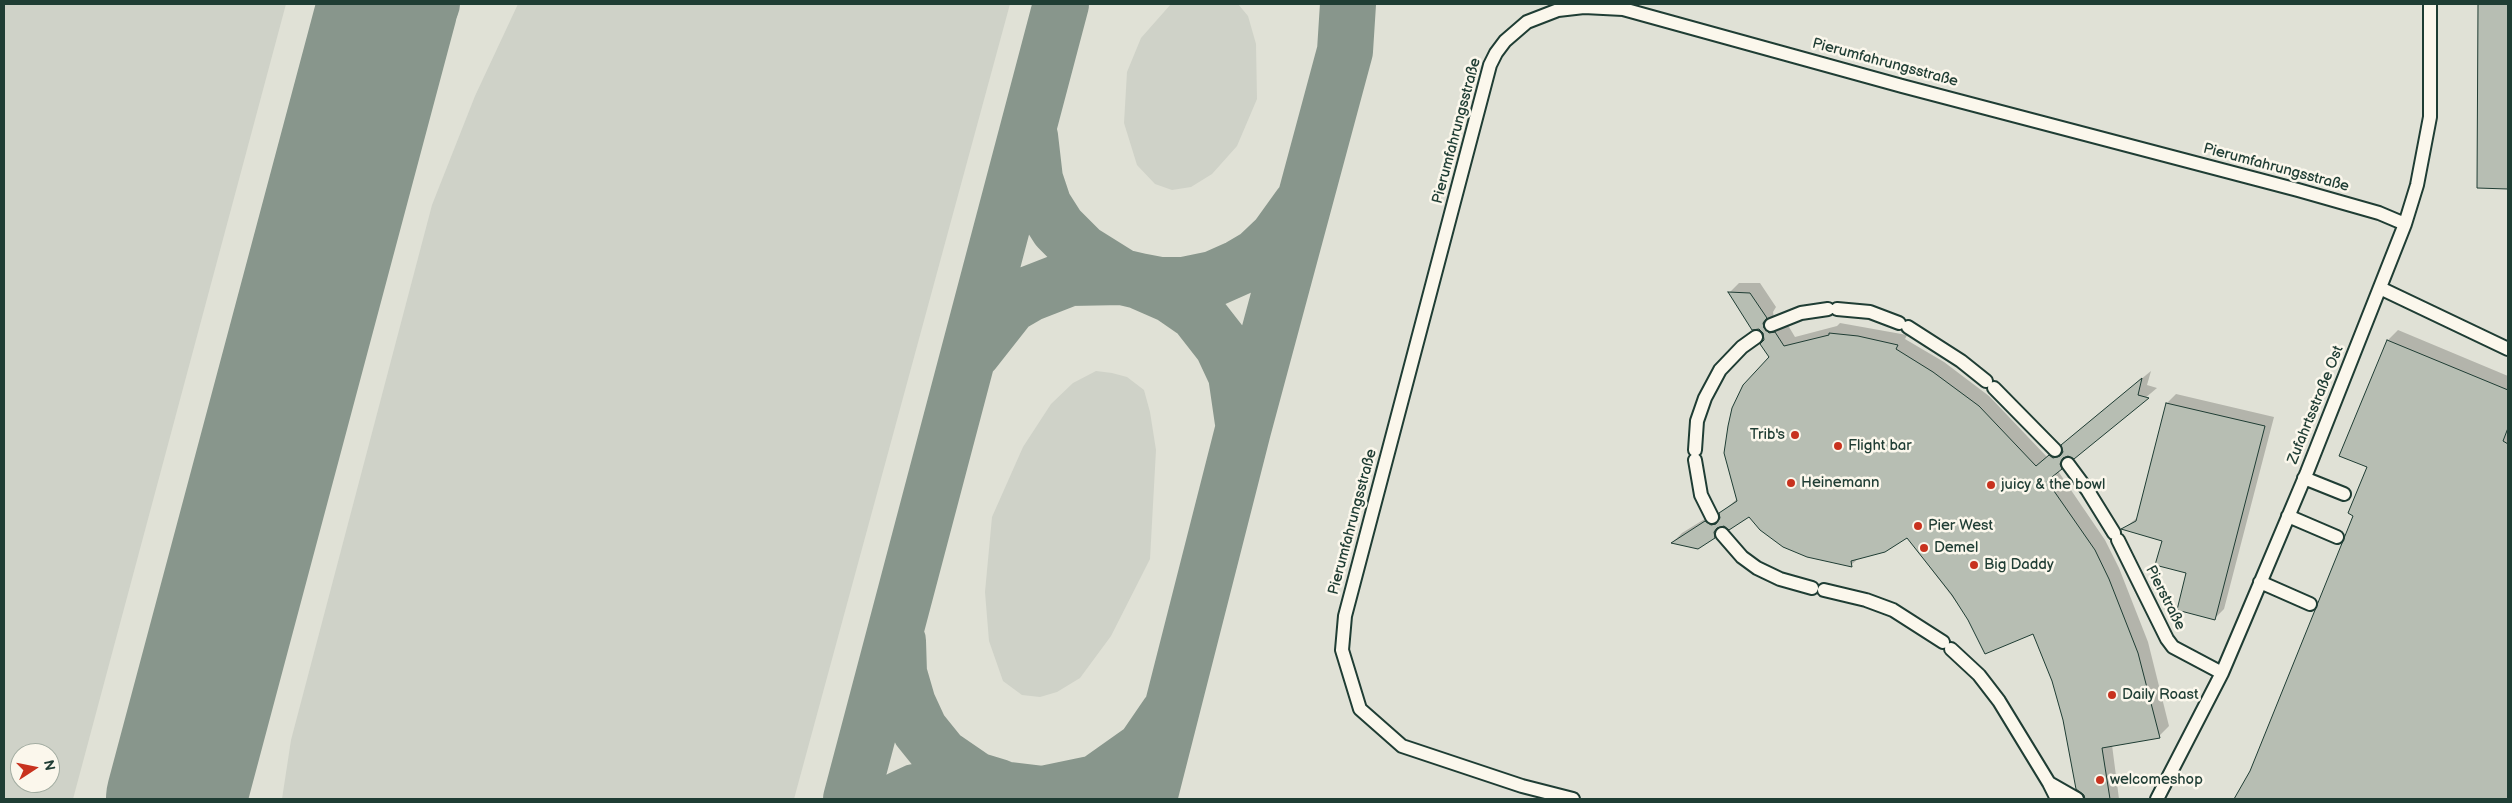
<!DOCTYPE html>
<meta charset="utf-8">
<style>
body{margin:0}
#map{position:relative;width:2512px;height:803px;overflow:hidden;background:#f2f0e5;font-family:"Balsamiq Sans",sans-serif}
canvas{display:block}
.frame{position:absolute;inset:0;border:5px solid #1f3d34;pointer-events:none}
.north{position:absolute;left:10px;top:743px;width:50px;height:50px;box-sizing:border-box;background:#fbf7ec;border:1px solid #a3ada2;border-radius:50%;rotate:79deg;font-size:14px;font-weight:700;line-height:20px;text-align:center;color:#1f3d34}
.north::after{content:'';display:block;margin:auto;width:18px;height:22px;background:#c8321e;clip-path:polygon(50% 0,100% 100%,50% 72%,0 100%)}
</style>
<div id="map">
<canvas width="2512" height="803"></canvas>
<div class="frame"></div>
<div class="north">N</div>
</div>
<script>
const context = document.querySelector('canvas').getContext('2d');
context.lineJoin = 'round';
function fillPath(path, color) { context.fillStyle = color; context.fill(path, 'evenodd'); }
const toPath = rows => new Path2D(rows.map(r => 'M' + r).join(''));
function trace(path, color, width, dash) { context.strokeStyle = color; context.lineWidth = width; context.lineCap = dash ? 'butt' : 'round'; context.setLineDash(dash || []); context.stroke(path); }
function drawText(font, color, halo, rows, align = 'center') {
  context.font = font + ' "Balsamiq Sans",sans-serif'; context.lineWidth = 5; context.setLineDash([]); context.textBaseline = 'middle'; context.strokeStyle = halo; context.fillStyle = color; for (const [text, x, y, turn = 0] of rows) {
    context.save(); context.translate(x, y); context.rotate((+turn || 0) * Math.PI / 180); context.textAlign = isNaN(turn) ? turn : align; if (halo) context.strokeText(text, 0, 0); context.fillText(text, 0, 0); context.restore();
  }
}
fillPath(toPath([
 [4,4,2508,4,2508,799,4,799],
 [20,753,50,753,50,783,20,783]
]), '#e0e1d6');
fillPath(toPath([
 [4,4,286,4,73,799,4,799],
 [20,753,50,753,50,783,20,783],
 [518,4,1010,4,794,799,282,799,291,740,432,205,475,96],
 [1171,4,1238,4,1248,16,1256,44,1257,99,1237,146,1212,174,1191,187,1172,190,1155,184,1137,165,1124,123,1127,72,1141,38],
 [1096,371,1112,373,1127,377,1144,390,1150,412,1156,450,1150,559,1111,636,1080,678,1057,692,1040,697,1022,695,1003,681,989,641,985,592,992,517,1023,447,1051,404,1073,383]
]), '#cfd2c8');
fillPath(toPath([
 [2479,4,2508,4,2508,187,2478,187],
 [1739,283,1760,283,1776,307,1773,312,1774,318,1786,322,1795,337,1837,326,1840,323,1907,335,1905,339,1944,362,1989,396,2047,457,2060,446,2063,448,2062,445,2073,435,2151,371,2147,385,2157,388,2058,471,2105,540,2119,568,2148,642,2169,726,2159,736,2112,745,2119,799,2086,799,2053,680,2034,632,1969,619,1907,537,1859,558,1851,565,1749,516,1726,526,1714,537,1673,542,1682,533,1716,512,1720,514,1738,498,1771,358,1764,332,1729,293],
 [2398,330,2508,376,2508,799,2235,799,2251,772,2355,515,2369,467,2341,455,2388,340],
 [2176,394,2274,417,2224,609,2215,618,2188,572,2163,540,2123,529,2138,517,2167,403]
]), '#0003');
trace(toPath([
 [1030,136,1035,179,1044,206,1058,228,1082,252,1122,277,1139,281,1160,285,1184,285,1213,279,1240,267,1257,257,1277,238,1300,206],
 [1139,281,1171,295,1197,313,1222,345,1236,375,1243,423],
 [309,302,365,149,432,4],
 [973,352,1010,305,1029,294,1070,278,1122,277],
 [898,641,899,673,908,704,920,730,941,756,976,780,999,787],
 [213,799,257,495],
 [851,799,1061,4],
 [900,799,915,792,947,786,968,785,1043,794,1096,783,1144,749,1168,714],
 [1149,799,1243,430,1345,51,1348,4]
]), '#88968c', 56);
trace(toPath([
 [176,799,388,4]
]), '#88968c', 140);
const building = toPath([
 [2478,4,2508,4,2508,189,2477,188,2478,4],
 [1728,292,1750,293,1767,318,1763,323,1764,328,1769,333,1775,332,1784,346,1829,335,1829,333,1858,336,1898,345,1896,349,1933,372,1979,406,2036,466,2049,455,2053,458,2060,456,2063,452,2061,445,2142,378,2138,395,2149,398,2074,459,2068,456,2063,458,2060,464,2062,469,2047,481,2095,550,2109,579,2138,653,2160,738,2102,748,2110,799,2085,799,2084,795,2076,789,2063,720,2052,681,2033,634,1985,654,1968,620,1952,595,1907,538,1885,552,1851,561,1852,567,1807,557,1783,547,1760,530,1749,517,1729,530,1724,526,1717,528,1714,532,1715,538,1698,549,1671,543,1705,521,1711,525,1716,524,1720,518,1719,513,1737,501,1724,453,1728,426,1732,408,1743,385,1769,357,1760,344,1764,340,1763,333,1759,329,1752,330,1728,292],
 [2387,340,2508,390,2508,428,2503,441,2508,444,2508,799,2234,799,2250,771,2353,516,2348,513,2367,467,2339,456,2387,340],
 [2166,403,2265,426,2215,620,2177,610,2186,573,2155,565,2162,541,2121,529,2136,521,2166,403]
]);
fillPath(building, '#b7beb3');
trace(building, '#1f3d34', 1);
const lane = toPath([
 [2380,288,2508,349],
 [1837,309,1870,312,1899,323],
 [1771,325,1801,313,1828,309],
 [1908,327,1961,361,1986,381],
 [1994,388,2055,450],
 [1695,450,1697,421,1705,398,1720,370,1742,347,1756,337],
 [1695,460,1701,495,1712,517],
 [2068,464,2088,491,2114,533],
 [2304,478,2344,494],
 [2288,516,2337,537],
 [1722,534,1742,557,1757,568,1780,579,1812,588],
 [2118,540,2167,639,2173,647,2222,673],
 [2260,582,2310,604],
 [1824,590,1866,600,1893,610,1943,642],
 [1951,649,1979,675,1999,701,2049,783,2057,799],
 [2049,783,2077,799],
 [1573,799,1522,786,1402,746,1360,709,1342,650,1345,616,1490,65,1496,53,1505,41,1527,22,1558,10,1584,7,1623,9,1902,86,2298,190,2379,213,2405,224],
 [2157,799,2222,673,2245,619,2307,472,2405,224,2417,185,2430,117,2430,4]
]);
trace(lane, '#1f3d34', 16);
trace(lane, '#fbf7ec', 12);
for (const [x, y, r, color] of [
 [1795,435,5,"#c8321e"],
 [1838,446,5,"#c8321e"],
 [1791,483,5,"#c8321e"],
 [1991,485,5,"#c8321e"],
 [1918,526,5,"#c8321e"],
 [1924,548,5,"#c8321e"],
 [1974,565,5,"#c8321e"],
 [2112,695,5,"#c8321e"],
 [2100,780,5,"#c8321e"]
]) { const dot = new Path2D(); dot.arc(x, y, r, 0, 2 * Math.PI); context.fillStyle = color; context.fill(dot); trace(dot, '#fbf7ec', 2); }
drawText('15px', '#1f3d34', '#fbf7ec', [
 ["Pierumfahrungsstraße",1885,63,15],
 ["Pierumfahrungsstraße",1457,131,-75],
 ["Pierumfahrungsstraße",2276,168,15],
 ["Zufahrtsstraße Ost",2316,405,-68],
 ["Pierumfahrungsstraße",1353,522,-75],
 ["Pierstraße",2165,598,63]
]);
drawText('15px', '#1f3d34', '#fbf7ec', [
 ["Trib's",1785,435,"right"],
 ["Flight bar",1848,446],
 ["Heinemann",1801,483],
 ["juicy & the bowl",2001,485],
 ["Pier West",1928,526],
 ["Demel",1934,548],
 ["Big Daddy",1984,565],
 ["Daily Roast",2122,695],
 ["welcomeshop",2110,780]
], 'left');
</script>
